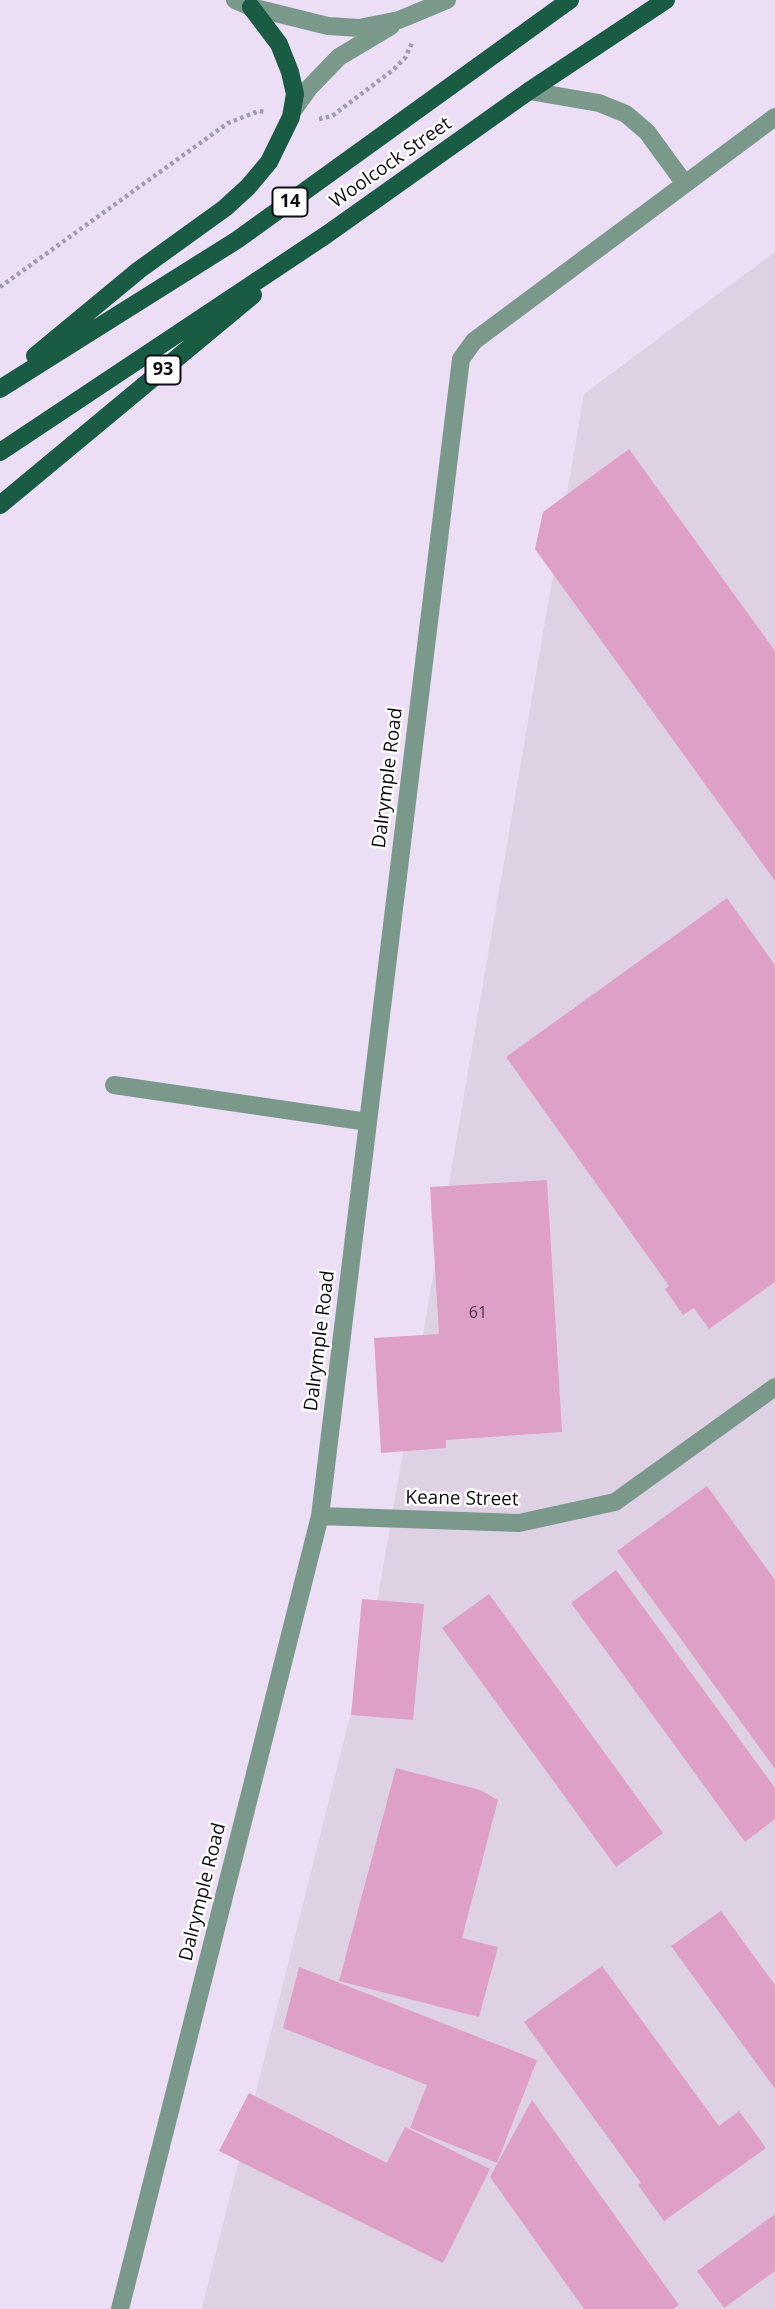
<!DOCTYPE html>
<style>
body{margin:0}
canvas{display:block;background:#ebdef5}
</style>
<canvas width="775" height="2309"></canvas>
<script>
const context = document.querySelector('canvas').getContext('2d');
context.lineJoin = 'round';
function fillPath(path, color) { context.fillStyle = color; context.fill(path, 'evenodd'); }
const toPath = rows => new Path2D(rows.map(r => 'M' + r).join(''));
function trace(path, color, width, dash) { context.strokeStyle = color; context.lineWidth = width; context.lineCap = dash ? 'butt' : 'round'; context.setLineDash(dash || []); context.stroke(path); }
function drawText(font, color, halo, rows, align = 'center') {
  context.font = font + ' "Open Sans",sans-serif'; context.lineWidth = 5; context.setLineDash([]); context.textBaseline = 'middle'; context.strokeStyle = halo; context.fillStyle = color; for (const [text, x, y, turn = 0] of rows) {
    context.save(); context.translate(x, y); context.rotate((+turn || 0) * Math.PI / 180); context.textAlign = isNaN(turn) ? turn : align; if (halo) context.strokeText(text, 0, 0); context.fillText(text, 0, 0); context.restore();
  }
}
fillPath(toPath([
 [775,252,775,2309,202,2309,374,1621,584,394]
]), '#dfd1e4');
fillPath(toPath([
 [629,449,775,651,775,881,535,549,543,512],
 [727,898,775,965,775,1282,709,1329,694,1308,683,1315,665,1289,669,1286,506,1057],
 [547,1180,562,1432,446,1440,446,1448,381,1453,374,1338,439,1334,430,1187],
 [707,1486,775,1580,775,1769,617,1551],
 [616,1570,775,1788,775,1819,745,1842,571,1603],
 [489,1594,663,1833,616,1867,442,1628],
 [362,1599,424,1604,413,1720,351,1715],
 [396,1768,480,1790,498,1800,462,1938,498,1947,479,2017,339,1981],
 [721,1911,775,1985,775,2089,671,1946],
 [602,1966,719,2126,739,2111,766,2148,664,2221,638,2185,641,2183,524,2022],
 [299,1967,537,2060,497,2163,410,2128,427,2085,283,2028],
 [249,2093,387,2163,405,2127,490,2169,443,2263,219,2151],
 [532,2100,679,2305,673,2309,584,2309,490,2177],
 [775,2214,775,2271,724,2308,697,2271]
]), '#dfa0c8');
trace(toPath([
 [319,119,332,116,393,70,405,58,412,43],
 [0,287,228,123,259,111,265,112]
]), '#a59bad', 4.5, [3.5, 3.5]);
trace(toPath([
 [235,0,251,7,328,26,359,28,399,20,447,0],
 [529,91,599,103,626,114,647,132,685,184],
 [294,109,309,88,339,57,391,26],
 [114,1085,368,1122],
 [320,1516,519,1523,615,1502,775,1387],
 [120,2309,320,1516,461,359,474,341,775,117]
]), '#7a998b', 18);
trace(toPath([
 [35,356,139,270,225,208,248,187,269,162,291,117,295,94,290,72,279,44,251,7],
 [0,389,237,240,570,0],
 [0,452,326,235,529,91,666,0],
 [0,505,253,295]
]), '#195b43', 18);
drawText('16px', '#443140', null, [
 ["61",478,1313]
]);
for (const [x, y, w] of [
 [290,202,35],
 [163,370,35]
]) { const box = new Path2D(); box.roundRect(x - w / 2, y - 14.5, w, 29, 5); context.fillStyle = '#fff'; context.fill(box); trace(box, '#100c13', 2); }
drawText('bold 18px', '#100c13', null, [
 ["14",290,202],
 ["93",163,370]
]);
drawText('19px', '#100c13', '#fff', [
 ["Woolcock Street",391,163,-35],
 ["Dalrymple Road",388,778,-83],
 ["Dalrymple Road",320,1341,-83],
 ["Keane Street",462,1499,1],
 ["Dalrymple Road",203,1892,-76]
]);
</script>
